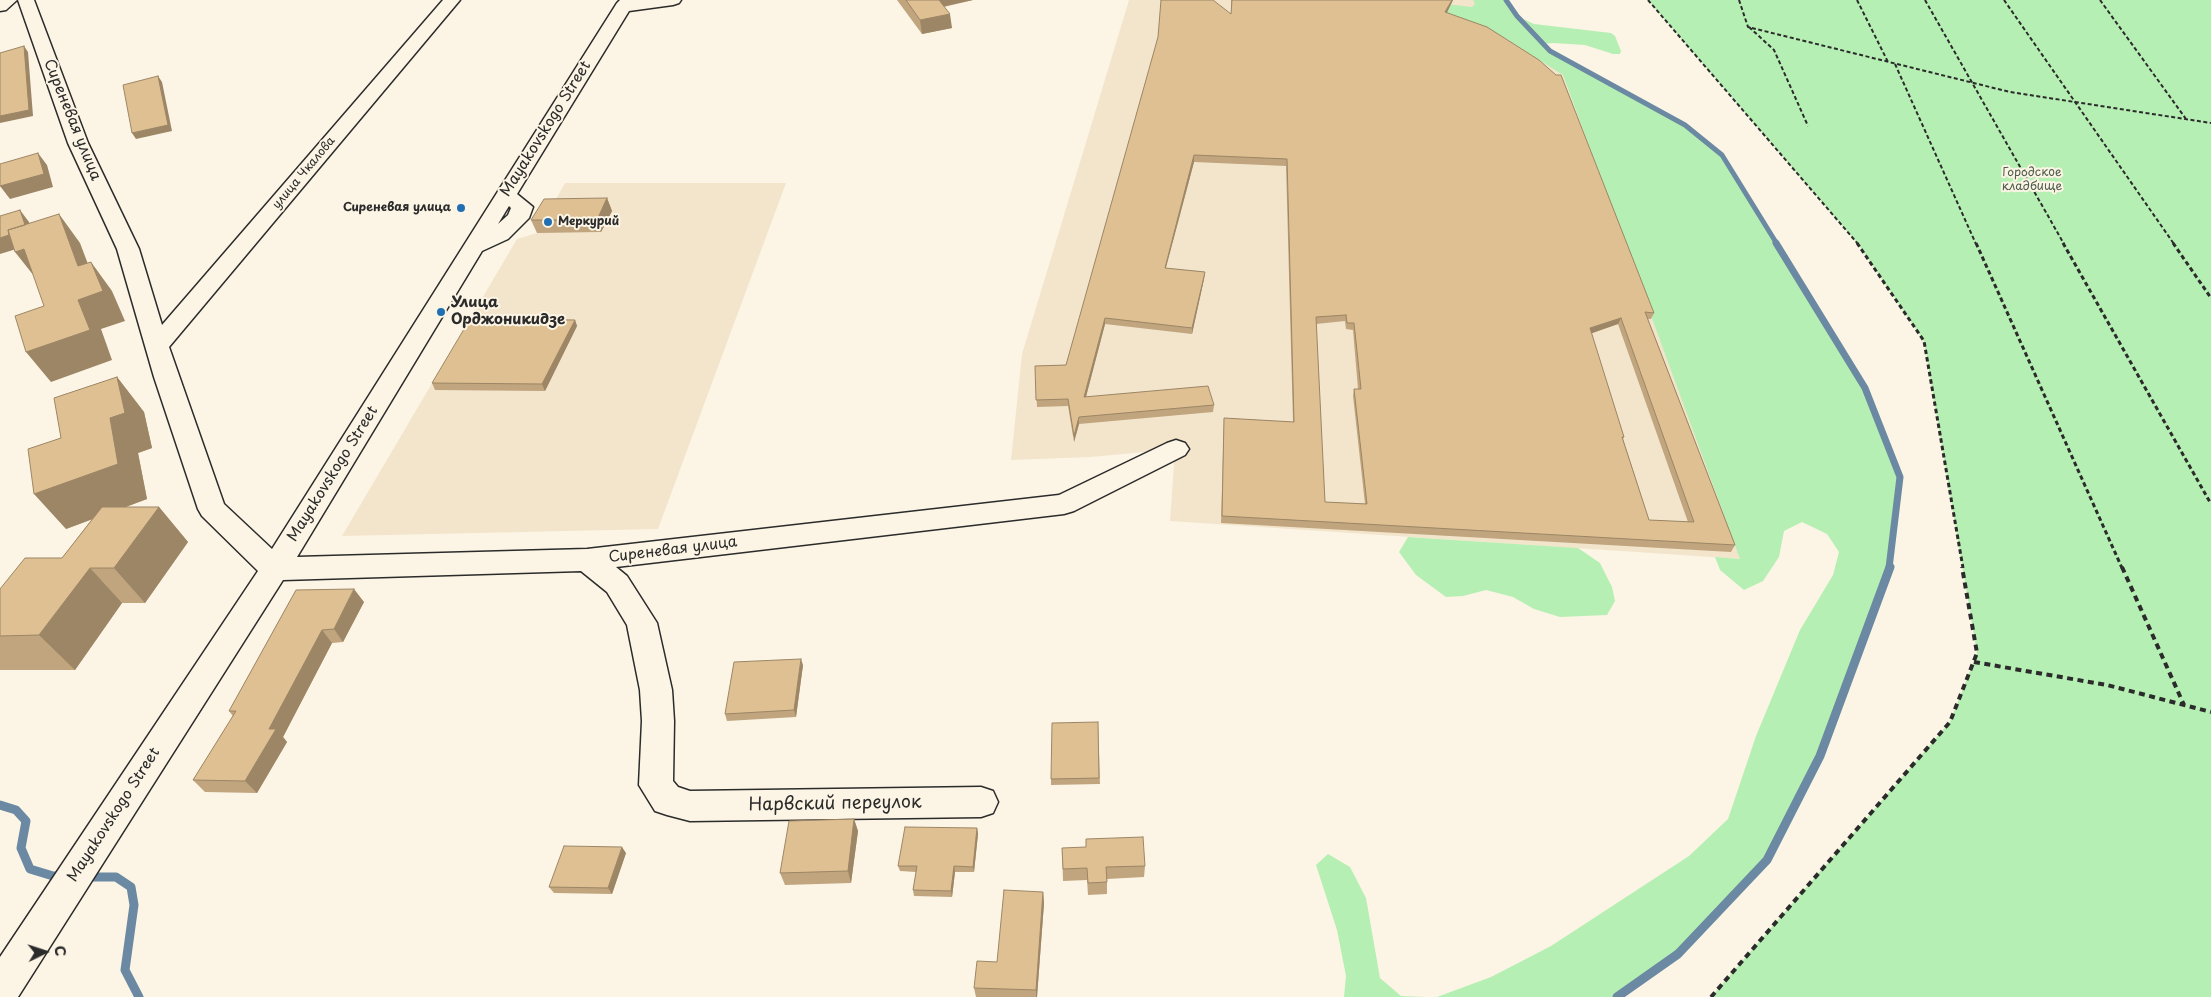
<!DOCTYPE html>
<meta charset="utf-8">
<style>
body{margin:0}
#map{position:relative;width:2211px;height:997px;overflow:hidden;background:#fcf5e5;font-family:"Playpen Sans",sans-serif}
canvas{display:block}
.north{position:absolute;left:20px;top:927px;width:50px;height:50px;-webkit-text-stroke:4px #fcf5e5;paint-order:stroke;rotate:86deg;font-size:14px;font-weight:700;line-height:20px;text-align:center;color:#2b2b2b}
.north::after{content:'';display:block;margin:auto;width:18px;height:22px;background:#2b2b2b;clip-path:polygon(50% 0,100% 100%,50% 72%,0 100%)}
</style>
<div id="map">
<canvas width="2211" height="997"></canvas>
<div class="north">С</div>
</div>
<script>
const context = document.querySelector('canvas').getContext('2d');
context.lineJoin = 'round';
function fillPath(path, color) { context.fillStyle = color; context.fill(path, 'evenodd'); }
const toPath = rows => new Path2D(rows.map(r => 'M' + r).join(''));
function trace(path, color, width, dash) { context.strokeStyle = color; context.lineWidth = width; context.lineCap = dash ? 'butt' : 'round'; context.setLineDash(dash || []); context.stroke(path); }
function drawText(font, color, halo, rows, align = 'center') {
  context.font = font + ' "Playpen Sans",sans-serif'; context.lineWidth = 4; context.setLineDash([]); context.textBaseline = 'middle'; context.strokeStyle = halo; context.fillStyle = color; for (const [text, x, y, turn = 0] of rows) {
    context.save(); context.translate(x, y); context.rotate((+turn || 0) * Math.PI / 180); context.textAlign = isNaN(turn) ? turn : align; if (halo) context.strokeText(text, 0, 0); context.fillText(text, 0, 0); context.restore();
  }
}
fillPath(toPath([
 [1129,0,1483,0,1563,75,1741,559,1170,521,1175,449,1091,457,1011,460,1022,354],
 [565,183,786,183,658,529,342,536,517,239,537,233]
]), '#f3e5cc');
fillPath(toPath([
 [1473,0,1506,0,1517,16,1534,24,1611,33,1615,36,1621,51,1620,54,1613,54,1585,45,1553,43,1544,44,1550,51,1685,125,1722,155,1865,388,1900,477,1890,566,1820,756,1767,860,1678,954,1619,997,1437,997,1491,977,1551,946,1689,856,1728,819,1756,736,1800,630,1833,575,1839,552,1827,534,1802,522,1784,531,1779,557,1763,581,1744,590,1720,570,1715,557,1740,559,1563,75,1503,37,1420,10,1446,4,1472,7,1475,4],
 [1648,0,2211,0,2211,997,1711,997,1950,722,1977,653,1924,341,1858,244],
 [1408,537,1578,548,1600,563,1612,587,1615,601,1607,615,1560,617,1534,609,1513,597,1486,590,1463,596,1446,597,1416,575,1399,552],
 [1328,854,1350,867,1366,898,1380,978,1401,996,1425,997,1344,997,1346,976,1337,930,1316,865]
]), '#b6efb3');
trace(toPath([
 [1506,0,1517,16,1550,51,1685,125,1722,155,1777,244]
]), '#6b89a2', 5);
trace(toPath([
 [1776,243,1865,388,1900,477,1889,568]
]), '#6b89a2', 7);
trace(toPath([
 [0,805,16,810,26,821,21,848,30,869,53,876,62,876],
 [86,877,116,877,131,887,134,905,125,970,139,997],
 [1617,997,1678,954,1767,860,1820,756,1890,567]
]), '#6b89a2', 9);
const minor = toPath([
 [0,0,17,0,6,10,0,11,0,0],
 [18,0,34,0,88,143,139,249,162,325,443,0,460,0,169,347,224,504,272,549,617,3,620,0,681,0,679,3,673,5,629,11,517,194,533,207,529,218,508,239,482,251,297,557,587,549,1059,495,1167,443,1176,440,1185,443,1189,449,1185,455,1074,511,1064,514,616,567,627,576,657,623,672,690,674,721,673,781,678,787,690,791,981,787,993,791,998,802,993,813,981,817,690,821,667,815,655,811,639,785,642,721,640,690,627,625,607,592,581,571,283,580,18,997,0,997,0,957,258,571,202,516,198,509,154,377,117,249,68,143,18,0],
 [509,206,511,208,508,215,498,224,509,206]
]);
trace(minor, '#2b2b2b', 3);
trace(toPath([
 [1648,0,1858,244],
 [1739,0,1748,27,2010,92,2211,123],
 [1857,0,1888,62],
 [1925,0,2064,244],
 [2004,0,2174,244],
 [2100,0,2186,119],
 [1749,27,1774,50,1808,126],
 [1895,64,1976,244]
]), '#2b2b2b', 2, [4, 2.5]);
trace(toPath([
 [1857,243,1924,341,1963,568],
 [1976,243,2122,568],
 [2063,243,2211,504],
 [2173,243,2211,298]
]), '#2b2b2b', 3, [4.5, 3]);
trace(toPath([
 [2122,567,2184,705],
 [1974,662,2107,685,2211,712],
 [1711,997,1950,722,1977,653,1962,567]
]), '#2b2b2b', 4, [6, 4.5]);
fillPath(minor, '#fcf5e5');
fillPath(toPath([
 [897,0,973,0,944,7,952,28,922,34],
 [1231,0,1453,0,1447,13,1654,313,1651,319,1648,319,1735,545,1731,552,1221,523,1224,418,1293,422,1286,166,1194,162,1166,268,1205,272,1204,279,1192,334,1105,324,1086,397,1214,405,1213,412,1079,424,1074,442,1068,406,1037,407,1035,366,1066,365,1231,13],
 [1345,321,1346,329,1353,330,1358,389,1354,389,1353,396,1365,504,1325,502,1316,324],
 [1618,324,1688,522,1649,520,1623,439,1624,437,1591,333],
 [607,198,612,211,601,232,537,233,531,220],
 [575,320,577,326,545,391,435,390,432,383],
 [117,377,144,412,152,448,138,453,147,499,126,507,159,507,188,542,145,603,122,603,75,670,0,670,0,589,62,558,92,519,66,529],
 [296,590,364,602,343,642,332,643,283,737,287,742,257,793,205,792,193,780,233,716,229,711],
 [803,665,796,717,727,721,725,714],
 [1098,722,1100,784,1051,785,1051,779],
 [854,819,858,831,851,883,785,885,780,873],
 [977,828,978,834,974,872,955,872,952,897,914,896,913,890,916,872,900,871,898,866],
 [1062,848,1145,866,1144,877,1107,879,1107,894,1088,895,1087,880,1063,881],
 [626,853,612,894,554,893,549,887],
 [1043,892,1044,903,1037,997,976,997,974,988,997,962]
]), '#c0a57e');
fillPath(toPath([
 [936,0,973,0,936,8],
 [1452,0,1453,0,1444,18,1445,12],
 [950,14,952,28,922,34,920,20],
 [24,46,28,52,33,116,0,123,0,116],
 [158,76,162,82,172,131,136,139,132,133],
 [38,153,47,165,53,187,10,199,0,186],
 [1194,155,1194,162,1164,274,1165,268],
 [607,198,612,211,601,232,597,220],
 [20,210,29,222,36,243,0,254,0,238],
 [59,214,80,243,99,293,91,262,112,291,125,321,101,329,112,360,51,382,26,352,78,300],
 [24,249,38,281,15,252],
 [1205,272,1204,279,1192,334,1192,328],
 [1105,318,1105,324,1084,404,1084,397],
 [1621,318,1618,324,1587,335,1590,328],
 [575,320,577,326,545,391,542,384],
 [117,377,144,412,152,448,138,453,147,499,66,529,34,494,110,418],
 [1079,417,1079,424,1074,442,1074,436],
 [159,507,188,542,145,603,114,568],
 [90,568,122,603,75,670,39,635],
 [354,589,364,602,343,642,334,629],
 [322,630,332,643,283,737,287,742,257,793,245,781,269,729],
 [801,659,803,665,796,717,794,710],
 [854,819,858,831,851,883,848,871],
 [977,828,978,834,974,872,973,867],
 [622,847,626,853,612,894,608,888],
 [954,866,955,872,952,897,951,891],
 [1043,892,1044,903,1037,997,1036,997,1036,990]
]), '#9c8666');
const building = toPath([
 [906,0,939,0,950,14,920,20,906,0],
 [1161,0,1213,0,1231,14,1232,0,1452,0,1445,12,1487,27,1539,60,1556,75,1561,75,1654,313,1645,312,1735,545,1222,516,1224,418,1294,422,1287,159,1194,155,1165,268,1205,272,1192,328,1105,318,1084,397,1208,386,1214,405,1079,417,1074,436,1068,399,1036,400,1035,366,1066,365,1158,37,1161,0],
 [1346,315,1347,323,1354,323,1361,389,1354,389,1367,504,1325,502,1316,317,1346,315],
 [1621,318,1694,522,1649,520,1622,437,1624,437,1590,328,1621,318],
 [24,46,29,110,0,116,0,53,24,46],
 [158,76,168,125,132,133,123,85,158,76],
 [38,153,44,174,0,186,0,164,38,153],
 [607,198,597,220,531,220,544,199,607,198],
 [20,210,25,225,8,230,9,235,0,238,0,216,20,210],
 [59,214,78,266,91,262,103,291,78,300,90,330,26,352,15,316,44,306,24,249,15,252,8,230,59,214],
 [470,319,575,320,542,384,432,383,470,319],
 [117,377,125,413,110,418,118,464,34,494,28,449,61,438,54,398,117,377],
 [102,507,159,507,114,568,90,568,39,635,0,636,0,589,25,558,62,558,102,507],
 [354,589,334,629,322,630,269,729,276,729,245,781,193,780,236,711,229,711,296,590,354,589],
 [801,659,794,710,725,714,734,662,801,659],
 [1098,722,1099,778,1051,779,1052,723,1098,722],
 [854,819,848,871,780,873,789,821,854,819],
 [905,827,977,828,973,867,954,866,951,891,913,890,917,866,898,866,905,827],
 [1143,837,1145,866,1106,867,1107,882,1088,883,1087,868,1063,869,1062,848,1086,847,1086,839,1143,837],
 [564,846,622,847,608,888,549,887,564,846],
 [1004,890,1043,892,1036,990,974,988,977,961,997,962,1004,890]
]);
fillPath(building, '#dfc092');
trace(building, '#9c8666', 1);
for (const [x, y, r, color] of [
 [461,208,5,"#1f6fb2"],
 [548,222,5,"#1f6fb2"],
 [441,312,5,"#1f6fb2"]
]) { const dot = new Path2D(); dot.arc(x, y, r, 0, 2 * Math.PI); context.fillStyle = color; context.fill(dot); trace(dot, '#fcf5e5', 2); }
drawText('12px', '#2b2b2b', '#fcf5e5', [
 ["улица Чкалова",304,173,-50]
]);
drawText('12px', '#4e5c4d', '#fcf5e5', [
 ["Городское",2032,173],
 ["кладбище",2032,187]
]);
drawText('bold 12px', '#2b2b2b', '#fcf5e5', [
 ["Сиреневая улица",451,208],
 ["Меркурий",558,222,"left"]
], 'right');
drawText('15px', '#2b2b2b', '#fcf5e5', [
 ["Сиреневая улица",72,120,68],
 ["Mayakovskogo Street",546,129,-58],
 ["Mayakovskogo Street",333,474,-58],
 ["Сиреневая улица",673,550,-7],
 ["Mayakovskogo Street",114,815,-57]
]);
drawText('bold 15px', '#2b2b2b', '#fcf5e5', [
 ["Улица",451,303],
 ["Орджоникидзе",451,320]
], 'left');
drawText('18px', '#2b2b2b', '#fcf5e5', [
 ["Нарвский переулок",835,804,-1]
]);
</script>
